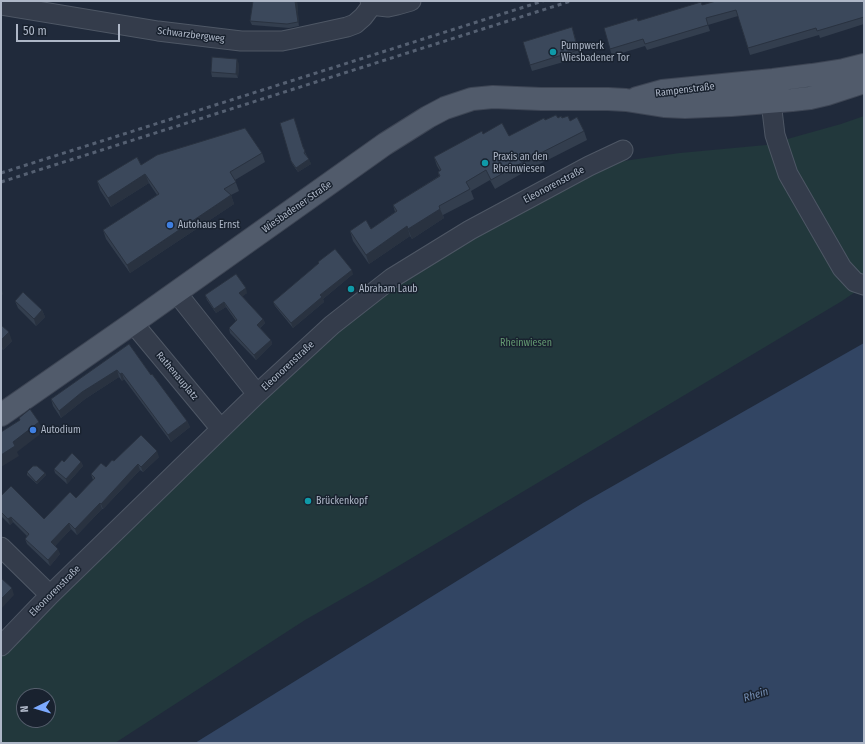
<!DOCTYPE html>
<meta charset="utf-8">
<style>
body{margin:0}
#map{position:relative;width:865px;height:744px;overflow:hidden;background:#202a3b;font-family:"Fira Sans Condensed",sans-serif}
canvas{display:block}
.frame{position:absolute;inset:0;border:2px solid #aeb7c7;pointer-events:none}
.north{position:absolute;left:16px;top:688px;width:40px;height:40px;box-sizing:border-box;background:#19222f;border:1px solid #555e6c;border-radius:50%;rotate:265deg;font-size:11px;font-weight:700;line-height:16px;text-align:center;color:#aeb7c7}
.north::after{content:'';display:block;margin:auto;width:14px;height:18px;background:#7caaff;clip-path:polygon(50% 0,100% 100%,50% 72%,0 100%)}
.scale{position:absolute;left:16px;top:24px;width:104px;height:18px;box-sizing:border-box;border:2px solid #aeb7c7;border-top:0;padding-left:5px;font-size:12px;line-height:14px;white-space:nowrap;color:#aeb7c7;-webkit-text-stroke:3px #19222f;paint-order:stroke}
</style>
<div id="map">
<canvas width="865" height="744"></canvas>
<div class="frame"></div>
<div class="north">N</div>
<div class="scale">50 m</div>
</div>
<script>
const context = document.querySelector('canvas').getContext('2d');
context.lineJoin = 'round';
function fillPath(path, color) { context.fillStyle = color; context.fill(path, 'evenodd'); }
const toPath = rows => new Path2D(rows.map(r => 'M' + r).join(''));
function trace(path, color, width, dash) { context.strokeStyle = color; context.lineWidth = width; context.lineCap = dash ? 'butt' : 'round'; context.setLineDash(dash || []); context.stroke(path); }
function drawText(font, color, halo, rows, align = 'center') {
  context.font = font + ' "Fira Sans Condensed",sans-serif'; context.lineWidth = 3; context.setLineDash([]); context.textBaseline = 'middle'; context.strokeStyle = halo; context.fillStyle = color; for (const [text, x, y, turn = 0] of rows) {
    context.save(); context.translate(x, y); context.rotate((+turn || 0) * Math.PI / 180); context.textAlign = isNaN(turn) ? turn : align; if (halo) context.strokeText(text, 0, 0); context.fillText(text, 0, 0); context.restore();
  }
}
fillPath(toPath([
 [864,116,864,286,842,301,375,580,305,620,115,743,1,743,1,646,332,325,589,166,680,153,766,145,841,124],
 [24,696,48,696,48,720,24,720]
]), '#22383c');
fillPath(toPath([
 [864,343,864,743,195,743,583,503]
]), '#324563');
const minor = toPath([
 [370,1,373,4,379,6,388,7,397,5,411,1],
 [1,5,158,31,241,41,282,41,292,39,347,27,355,24,363,17,373,4],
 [771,102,775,135,788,174,842,268,855,282,864,285],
 [176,292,257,394],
 [133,323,221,429],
 [1,547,50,595],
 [1,646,50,595,257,394,332,325,392,278,470,230,589,166,623,150]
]);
const major = toPath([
 [637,98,662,91,773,80,812,75,844,70,864,65],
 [1,415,133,323,385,144,428,117,445,108,472,99,493,97,541,99,608,99,626,100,664,106,685,107,731,105,792,100,810,98,827,94,864,82]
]);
trace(minor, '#4e5765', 21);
trace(major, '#3d4554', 24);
trace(minor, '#343c4b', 19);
trace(major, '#515b6b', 22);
trace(toPath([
 [1,173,543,1],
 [1,182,571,1]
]), '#556072', 3, [4, 4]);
fillPath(toPath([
 [253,1,297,1,299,26,289,28,252,25,250,21],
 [864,1,864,24,820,38,819,35,750,55,738,16,708,25,710,31,647,50,645,46,612,56,610,49,638,21,702,5],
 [572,27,581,57,532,71,530,65],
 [239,64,238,78,212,77,211,72],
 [558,118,570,121,584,131,587,140,526,171,495,189,490,180,471,191,474,199,443,215,444,218,412,239,410,236,369,264,353,241,350,231,371,229,395,212,393,205,439,176,438,172,440,171,437,166,434,157,483,134,509,136,545,120],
 [303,148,311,164,298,172,293,165,291,161],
 [262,153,265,162,235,180,239,191,231,195,234,204,130,273,106,239,103,230,157,195,149,183,111,207,100,190,97,181,141,165],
 [318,262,353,274,323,299,324,302,293,328,275,306,273,302,319,263],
 [247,293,242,296,263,319,265,323,260,328,271,340,272,344,256,360,230,333,229,328,236,321,226,307,216,313,207,300,205,295],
 [15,301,42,310,45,317,36,326,18,308],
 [1,325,12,341,3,350,1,348],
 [129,344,151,375,187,421,190,427,171,442,124,379,122,381,119,377,85,399,61,418,53,406,51,399],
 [159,457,143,472,140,470,103,509,102,509,77,535,71,529,55,546,60,554,50,566,27,544,25,539,27,536,13,522,10,525,1,516,1,496,44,519,76,498,93,480,91,474,106,467,114,461],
 [64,462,81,462,83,466,67,484,55,473,54,469],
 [27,472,45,473,46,475,37,484,27,475]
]), '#333e4e');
fillPath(toPath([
 [295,1,297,1,299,26,298,22],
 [237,59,239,64,238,78,236,74],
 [309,159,311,164,298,172,296,168],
 [145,174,149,183,111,207,108,198],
 [231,195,234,204,130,273,127,265],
 [440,209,444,218,412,239,408,229],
 [407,226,410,236,369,264,366,255],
 [352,270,353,274,323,299,324,302,293,328,291,323,320,295],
 [1,287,3,294,1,296],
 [246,288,247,293,241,298,239,293],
 [224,302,226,307,216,313,214,309],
 [42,310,45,317,36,326,34,319],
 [263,319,265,323,258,329,257,325],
 [9,332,12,341,3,350,1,343,1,340],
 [271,340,272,344,256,360,254,355],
 [117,370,119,377,85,399,61,418,59,411,82,392],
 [122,373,124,379,122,381,120,374],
 [187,421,190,427,171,442,168,435],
 [39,422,43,432,17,452,19,456,1,467,1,455,13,442],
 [157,451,159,457,143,472,141,467],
 [81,462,83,466,67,484,66,479],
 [138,464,140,470,103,509,101,504],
 [45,473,46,475,37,484,36,482],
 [100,503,102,509,77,535,75,529],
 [11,517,13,522,10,525,8,519],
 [69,523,71,529,53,548,51,542],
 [58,549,60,554,50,566,48,560],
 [12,588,14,595,1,609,1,599]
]), '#293240');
const building = toPath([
 [253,1,295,1,298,22,287,24,250,21,253,1],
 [716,1,864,1,864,17,817,31,816,28,748,48,736,10,706,18,708,25,645,44,643,39,610,49,604,28,637,18,638,21,701,2,702,5,716,1],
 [572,27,578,50,530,65,523,42,572,27],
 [212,57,237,59,236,74,211,72,212,57],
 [556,115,558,118,561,116,562,118,568,116,570,121,577,117,584,131,523,162,491,180,486,170,466,182,470,189,439,206,440,209,408,229,407,226,366,255,350,231,366,220,371,229,397,211,393,205,440,176,438,172,441,170,434,157,482,131,483,134,502,123,509,136,544,118,545,120,556,115],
 [294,118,303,147,305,151,304,153,309,159,296,168,291,161,280,123,294,118],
 [245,128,262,153,230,172,236,182,224,189,231,195,127,265,103,230,159,194,145,174,108,198,97,181,137,157,141,165,157,155,245,128],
 [335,249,352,270,320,295,322,297,291,323,273,302,319,263,318,262,335,249],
 [236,274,246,288,239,293,263,319,257,325,271,340,254,355,229,328,237,320,224,302,214,309,205,295,236,274],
 [23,292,42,310,34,319,15,301,23,292],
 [1,325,9,332,1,340,1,325],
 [129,344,151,375,152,374,187,421,168,435,122,373,120,374,117,370,82,392,59,411,51,399,129,344],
 [30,409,39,422,13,442,15,446,1,455,1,432,20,420,19,418,30,409],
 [141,435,157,451,141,467,138,464,101,504,100,503,75,529,69,523,51,542,58,549,48,560,25,539,29,534,11,517,8,519,1,512,1,506,2,505,1,505,1,496,11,486,44,519,70,492,76,498,95,478,91,474,101,463,106,467,112,460,114,461,141,435],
 [72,453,81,462,66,479,54,469,62,460,64,462,72,453],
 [33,466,37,466,45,473,36,482,27,472,33,466],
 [1,578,12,588,1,599,1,578]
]);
fillPath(building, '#3b485b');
trace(building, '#293240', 1);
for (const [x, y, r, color] of [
 [553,52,4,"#0f9aa8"],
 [485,163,4,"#0f9aa8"],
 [170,225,4,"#3f7fe0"],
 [351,289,4,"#0f9aa8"],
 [33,430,4,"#3f7fe0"],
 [308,501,4,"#0f9aa8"]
]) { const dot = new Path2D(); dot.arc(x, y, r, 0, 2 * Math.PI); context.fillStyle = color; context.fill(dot); trace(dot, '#19222f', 1.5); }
drawText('10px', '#aeb7c7', '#19222f', [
 ["Schwarzbergweg",191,35,7],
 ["Rampenstraße",685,90,-7],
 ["Eleonorenstraße",554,185,-28],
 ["Wiesbadener Straße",297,207,-35],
 ["Eleonorenstraße",288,366,-43],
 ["Rathenauplatz",177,376,50],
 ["Eleonorenstraße",55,591,-45]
]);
drawText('10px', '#aeb7c7', '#19222f', [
 ["Pumpwerk",561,46],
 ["Wiesbadener Tor",561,58],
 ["Praxis an den",493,157],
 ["Rheinwiesen",493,169],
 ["Autohaus Ernst",178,225],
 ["Abraham Laub",359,289],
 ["Autodium",41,430],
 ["Brückenkopf",316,501]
], 'left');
drawText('10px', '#649972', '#19222f', [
 ["Rheinwiesen",526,343]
]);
drawText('italic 11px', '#748db2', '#19222f', [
 ["Rhein",756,695,-17]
]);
</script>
